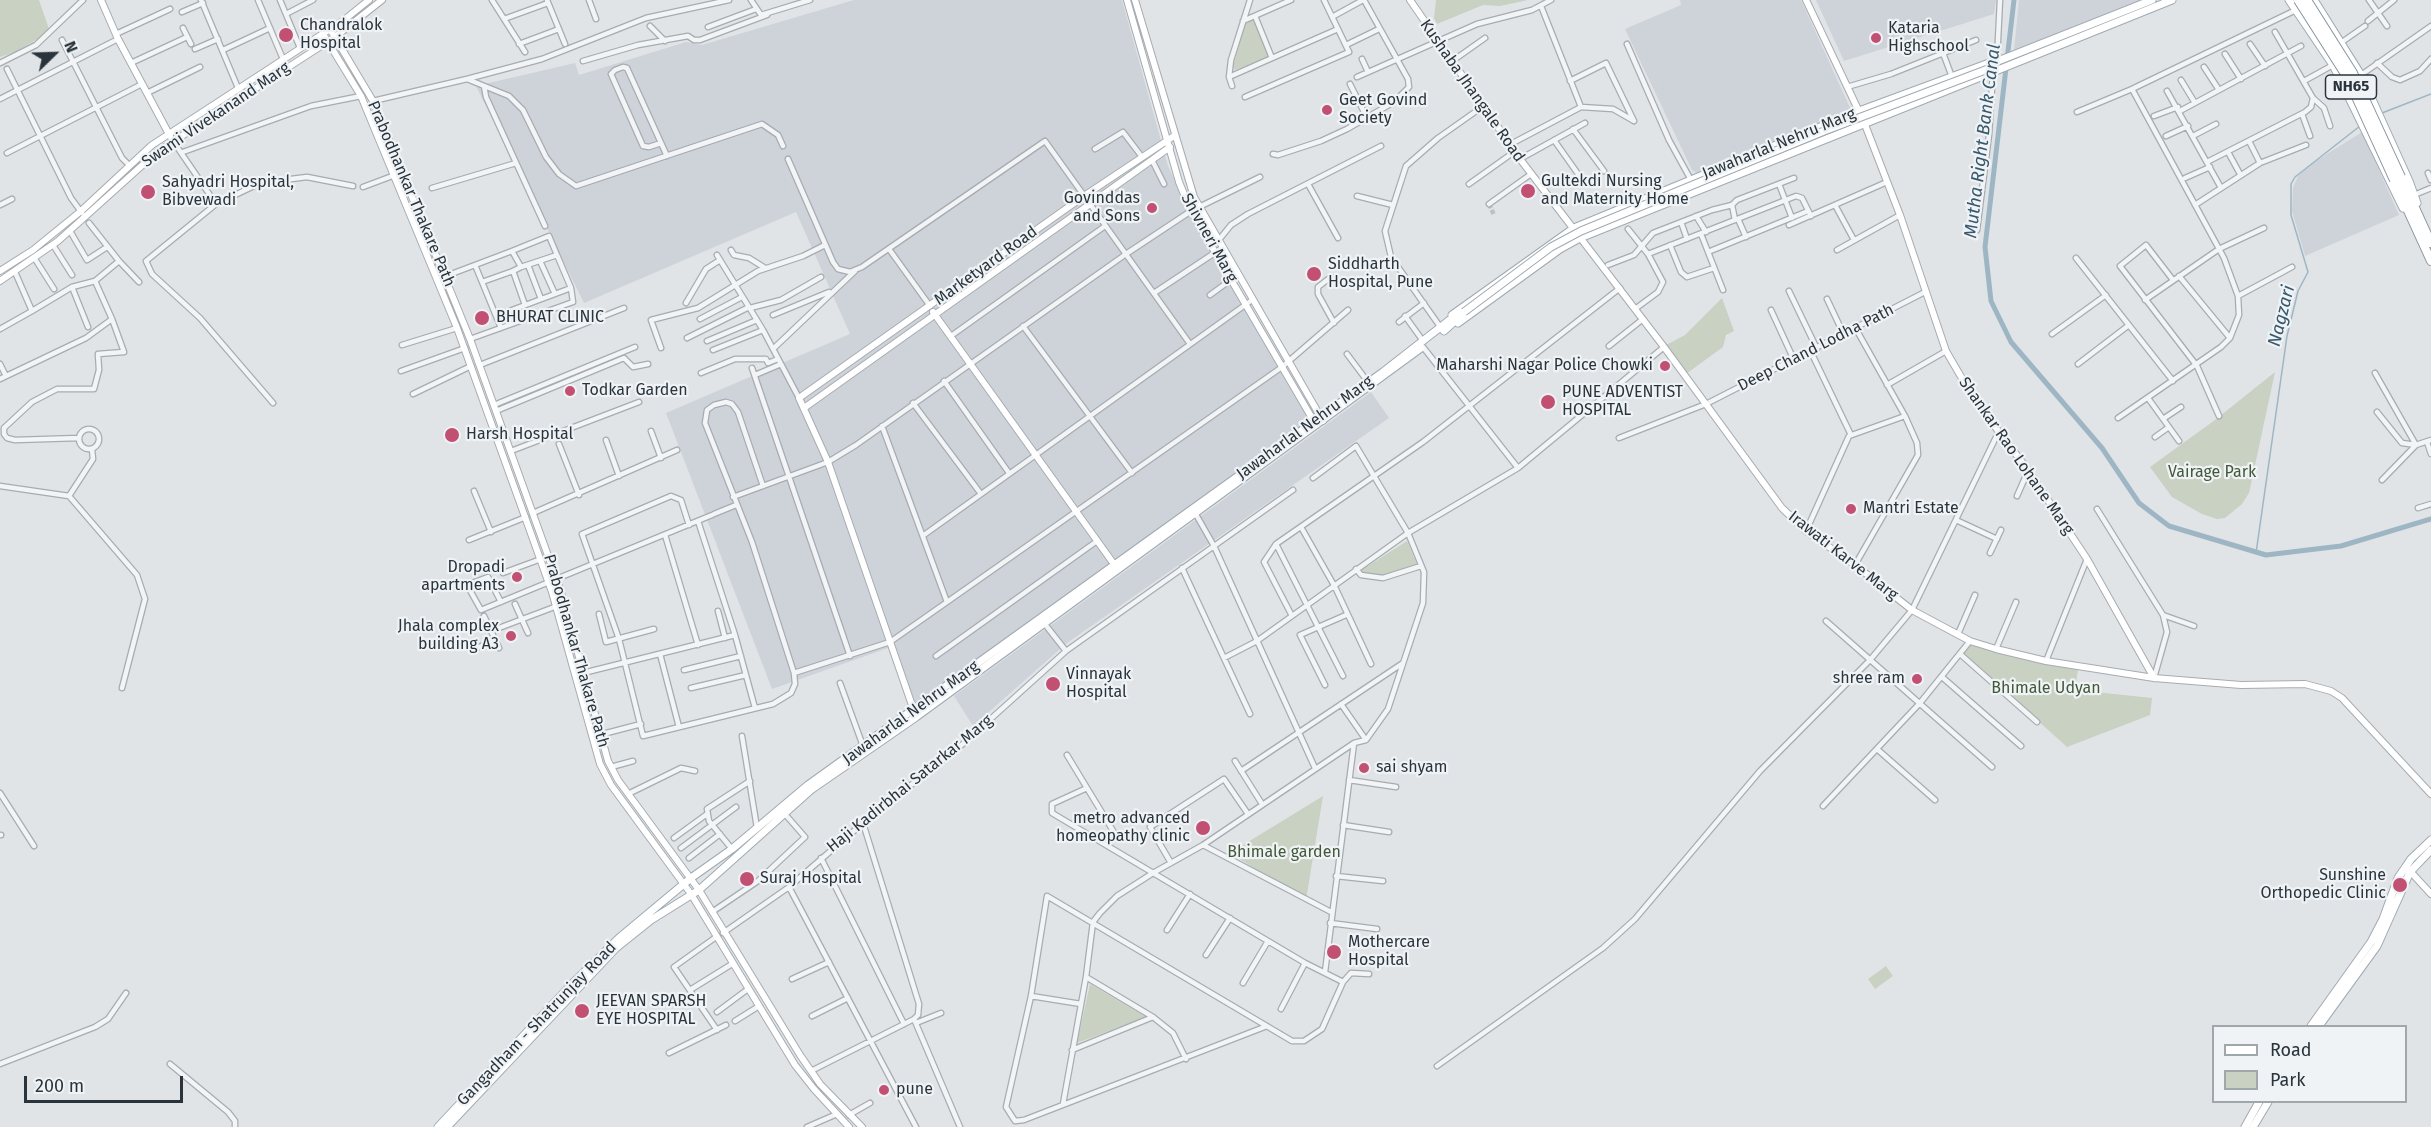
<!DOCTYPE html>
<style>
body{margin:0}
#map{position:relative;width:2431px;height:1127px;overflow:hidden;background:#e0e4e7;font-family:"Fira Sans",sans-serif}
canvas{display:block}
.legend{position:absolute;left:2212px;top:1025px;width:195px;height:78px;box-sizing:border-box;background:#eff3f5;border:2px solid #a0a7ab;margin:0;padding:8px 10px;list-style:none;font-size:18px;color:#2a343d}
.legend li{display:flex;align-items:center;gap:12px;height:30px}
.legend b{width:30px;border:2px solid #a0a7ab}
.north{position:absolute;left:24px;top:24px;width:60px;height:60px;-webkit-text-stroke:4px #eff3f5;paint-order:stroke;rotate:67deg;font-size:16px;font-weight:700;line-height:24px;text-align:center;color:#2a343d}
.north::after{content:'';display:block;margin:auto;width:21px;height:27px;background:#2a343d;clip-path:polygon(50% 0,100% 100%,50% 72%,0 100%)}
.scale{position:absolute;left:24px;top:1076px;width:159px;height:27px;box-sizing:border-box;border:3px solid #2a343d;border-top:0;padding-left:8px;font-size:18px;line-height:21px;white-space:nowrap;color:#2a343d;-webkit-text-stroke:4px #eff3f5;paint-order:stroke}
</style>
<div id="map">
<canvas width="2431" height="1127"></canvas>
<ul class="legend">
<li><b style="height:8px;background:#fff"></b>Road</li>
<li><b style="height:16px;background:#c8d1c2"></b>Park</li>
</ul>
<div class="north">N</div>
<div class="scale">200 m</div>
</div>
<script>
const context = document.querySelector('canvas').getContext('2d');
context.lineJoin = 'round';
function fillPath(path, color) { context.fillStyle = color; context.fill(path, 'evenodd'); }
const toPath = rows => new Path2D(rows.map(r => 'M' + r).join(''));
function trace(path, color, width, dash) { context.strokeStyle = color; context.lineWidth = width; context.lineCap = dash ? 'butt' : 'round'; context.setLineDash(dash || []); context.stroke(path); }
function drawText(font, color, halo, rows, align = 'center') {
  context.font = font + ' "Fira Sans",sans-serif'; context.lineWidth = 4.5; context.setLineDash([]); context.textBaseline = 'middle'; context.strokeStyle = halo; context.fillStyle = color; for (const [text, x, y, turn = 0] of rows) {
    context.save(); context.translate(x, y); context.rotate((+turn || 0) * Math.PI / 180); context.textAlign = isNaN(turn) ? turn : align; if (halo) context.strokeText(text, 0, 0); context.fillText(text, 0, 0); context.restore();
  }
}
fillPath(toPath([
 [854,0,1122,0,1168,166,1195,222,1309,420,909,708,888,648,772,689,666,413,850,334,796,212,584,303,476,86,575,63,579,75,686,42,702,45],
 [1680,0,1801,0,1851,110,1701,175,1692,170,1625,29,1681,5],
 [1816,0,1996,0,1994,14,1844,61],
 [2019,0,2142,0,2014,50],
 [2362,132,2399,215,2305,256,2292,211,2293,188,2298,176,2308,166],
 [1371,392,1389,418,1067,643,973,726,954,696]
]), '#ced3d9');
fillPath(toPath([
 [0,0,39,0,50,32,15,52,0,57],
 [1436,0,1528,0,1500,6,1483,5,1437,24,1434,18],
 [1254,18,1270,56,1235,70,1233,67,1245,23],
 [1722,298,1734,331,1726,335,1723,347,1686,374,1666,345,1685,335],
 [2275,372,2249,493,2242,504,2225,518,2217,519,2202,514,2172,497,2150,467,2215,420],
 [1407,541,1418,567,1381,578,1357,573],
 [1969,642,2078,669,2073,705,2076,690,2152,698,2150,715,2067,747,1962,652],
 [1323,796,1306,900,1230,853],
 [1886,966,1893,976,1875,989,1868,979],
 [1090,984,1146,1017,1077,1043]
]), '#c8d1c2');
trace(toPath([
 [2382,113,2431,94],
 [2256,553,2287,336,2298,291,2308,272,2291,215,2291,184,2295,177,2360,126]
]), '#9eb6c4', 1.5);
trace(toPath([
 [2014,0,1985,247,1991,301,2011,342,2102,448,2139,503,2169,526,2266,555,2341,546,2431,519]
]), '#9eb6c4', 5);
trace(toPath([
 [1489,204,1494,215]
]), '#bcc1c5', 4.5, [4.5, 2]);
const street = toPath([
 [201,0,238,88],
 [258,0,283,59],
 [280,0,300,48],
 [492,0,525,52],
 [547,0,565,44],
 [589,0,596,19],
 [751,0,761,15,810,0],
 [2369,0,2387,26],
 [182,12,203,3],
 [286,14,313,0],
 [1255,16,1272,58],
 [1332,17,1363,0],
 [504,19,548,3],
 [1243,21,1291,0],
 [2368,21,2394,0],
 [650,26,665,41],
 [708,27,756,9],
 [183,28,191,44],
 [2275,32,2313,98,2324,108,2330,126],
 [116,34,170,9],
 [62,40,122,158,129,165],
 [2342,42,2365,26],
 [519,44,559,29],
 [1627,44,1669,140,1691,180],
 [2250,44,2265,66],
 [1346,45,1379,29],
 [195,49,218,39],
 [223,50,270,28],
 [1943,53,1952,77],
 [2225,54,2241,79],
 [1362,59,1368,72],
 [1997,60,2000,0],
 [583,61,638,45,688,36,694,40,700,40,767,15],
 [1451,62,1485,38],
 [0,63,36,45,83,0],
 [131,63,187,37],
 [2377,63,2392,77,2400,80,2420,71,2431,59],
 [2204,67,2219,90],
 [7,69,71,198,82,213],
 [2361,75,2431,26],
 [1229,77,1338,29],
 [1357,77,1477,24,1532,10,1551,0],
 [467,79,542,59,646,18,729,0],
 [2181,80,2195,103],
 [1570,81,1606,63,1634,121],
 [2304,81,2333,65],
 [1350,84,1367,118],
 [484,86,486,97,545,226],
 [1232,86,1229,77,1231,60,1250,0],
 [1847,87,1891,74,1976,40],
 [2167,91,2220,186],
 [147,93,200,67],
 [1245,97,1349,52,1324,0],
 [0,99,118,39],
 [373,101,467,79,509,96,523,110,546,157,559,174,576,186,762,124,778,135,783,146],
 [1581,107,1613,109,1634,121],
 [2180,111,2301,46],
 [2077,112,2132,89,2298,9],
 [2302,114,2310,136],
 [2154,116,2178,107],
 [1573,129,1604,171],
 [2166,136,2188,126],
 [2193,136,2216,124],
 [1554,140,1583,181],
 [173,141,216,204,256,185,283,180,307,177,353,186],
 [2249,141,2260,163],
 [661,143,649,147,643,146,611,74,615,70,623,67,627,68,667,156],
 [1509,145,1581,107,1541,6],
 [1095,149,1123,132,1142,157],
 [183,152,311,106,361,96],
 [2228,152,2240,174],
 [7,153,142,84],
 [1273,154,1278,155,1321,141,1347,129,1394,102,1409,87,1408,79,1364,0],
 [788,159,833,262,838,269,850,272,862,267,1045,141,1190,344],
 [1520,159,1585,123],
 [1152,160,1164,184],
 [2207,162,2305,112,2311,107,2313,98],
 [2428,173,2431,180],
 [2185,178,2210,167],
 [1308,184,1338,238],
 [1469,184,1514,152],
 [1779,184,1792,218],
 [363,187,395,175],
 [432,188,516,163],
 [2414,195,2431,188],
 [1357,196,1393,205],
 [216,204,146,261,152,274,200,318,273,403],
 [1489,204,1531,174],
 [0,205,12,199],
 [1732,205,1735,220],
 [1835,205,1854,240],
 [2195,205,2260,163,2306,145],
 [1696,216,1706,232],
 [1738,219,1746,237],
 [1681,222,1687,239],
 [1789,225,1887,182],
 [1628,229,1648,254,1663,282,1658,292,1635,309],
 [1977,230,1989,135,1993,72],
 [70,231,87,260,107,247],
 [1701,234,1723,290],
 [1218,241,1231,225,1248,214,1381,146],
 [53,245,72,275],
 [1670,245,1681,272,1687,277,1714,268],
 [889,249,930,306],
 [731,250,734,255,749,258,765,268],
 [1837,250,1900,215],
 [512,251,549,236,557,255],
 [1708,252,1808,211],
 [1648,254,1796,196,1802,198,1811,216],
 [717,255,763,330,799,398],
 [2076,258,2173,381],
 [35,259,54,289],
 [119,261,139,282],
 [540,261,555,294],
 [475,265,501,328],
 [528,265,541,299],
 [1608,265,1634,255,1653,233,1712,210,1732,205,1737,200,1794,178],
 [521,267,513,271,525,305],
 [15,272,32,311,72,287,95,281],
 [446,276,512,251,521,267,557,255,571,288,573,302,470,339],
 [2179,276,2230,338],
 [1331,277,1318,287,1318,294,1334,323],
 [2173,280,2146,245,2120,266,2197,366,2219,416],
 [482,282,513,271],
 [72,287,88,327],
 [1789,291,1817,349],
 [1154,293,1222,248],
 [1210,295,1232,279],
 [2238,296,2292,267],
 [1827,299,1844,335],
 [2145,300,2219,249,2264,228],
 [686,303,706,269,720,260],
 [750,308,781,300,821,277],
 [1771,310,1794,360],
 [773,315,829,292],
 [496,316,571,288],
 [1405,316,1423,341],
 [700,319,742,297],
 [1399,322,1424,303],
 [1023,326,1132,473],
 [1441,328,1391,257,1385,231,1406,166,1438,138,1482,107],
 [0,329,32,311],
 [2052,334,2106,295],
 [951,336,1105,226],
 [687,338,749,307],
 [707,341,757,320],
 [402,345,457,328],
 [1609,346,1643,319],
 [1423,347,1518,468],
 [661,348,651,320,698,308,758,271,803,256,825,245],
 [773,349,855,271],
 [713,350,763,330],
 [1811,352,1851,435],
 [1347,354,1368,382],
 [0,364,6,376],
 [2078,364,2129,325],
 [480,365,624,308],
 [752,368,850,656],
 [401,371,465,348],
 [701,373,735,359,766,359,768,363,778,359],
 [2375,373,2416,445,2382,480],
 [755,375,781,364],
 [0,379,86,338,112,319,95,281,119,261,89,223],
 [944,381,1009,473],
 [1887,385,1946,351],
 [413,394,471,366],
 [2148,398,2179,441],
 [913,403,981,494],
 [494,405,635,347],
 [496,411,624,358,633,367,648,364],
 [2377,412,2402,443,2416,445,2431,440],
 [2118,418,2221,347,2230,338,2239,315,2238,296,2224,258,2132,89],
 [2163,419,2181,407],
 [882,426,947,602],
 '79 439a10 10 0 1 1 20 0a10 10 0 1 1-20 0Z',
 [651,431,661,458],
 [2155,437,2169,427],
 [79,438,15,440,7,438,4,434,4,428,32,402,57,389,94,389,99,370,98,354,124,352,112,319],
 [1619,438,1706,404,1925,292],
 [606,440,619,476],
 [2427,442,2431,454],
 [559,444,579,495],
 [511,451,639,402],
 [0,486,69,496,137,575,145,599,122,688],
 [474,491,491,532],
 [69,496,93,459,92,449],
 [2017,496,2028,471],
 [733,497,828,462,856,445,1126,254,1191,211,1260,177],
 [2418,508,2431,504],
 [2097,509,2163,615,2167,632,2154,678],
 [1194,511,1214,546,1315,768],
 [533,513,677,450],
 [714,514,736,505],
 [1956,520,1997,539],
 [698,521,735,635,755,708],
 [689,525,681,500,671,496,582,534,619,639,643,736,773,704,791,693,795,684,794,673,752,542,705,423,707,410,714,405,726,402,732,404,738,412,763,486],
 [1301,527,1335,587,1371,664],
 [1806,531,1849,436,1905,416],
 [665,535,698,645],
 [924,535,1252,300],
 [469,540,526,517],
 [1276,544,1264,562,1292,616],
 [1990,553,2001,530],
 [1855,565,1918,455,1917,443,1905,416,1856,329],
 [1182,568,1250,714],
 [1356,569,1361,575,1383,578,1421,566],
 [503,573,541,559],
 [501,602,488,577,467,585,481,610,712,515],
 [515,604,528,633],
 [718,611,725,638],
 [599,614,606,642,654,629],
 [2163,615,2194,626],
 [484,616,499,648],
 [1826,621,1992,767],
 [491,631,557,606],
 [1958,634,1975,595],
 [477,648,495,640],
 [1996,649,2016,602],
 [1066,651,1293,490],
 [660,654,679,727],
 [1960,654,2037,722],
 [936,656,1097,541],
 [1224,658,1257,641,1408,533,1518,468,1664,347],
 [2046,661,2087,559],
 [684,670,741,656],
 [583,673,735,635],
 [794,673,890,642,1282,367,1348,310],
 [1343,676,1276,544,1423,442,1620,288],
 [1942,677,2021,746],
 [840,683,863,746],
 [1325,685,1300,635,1346,615],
 [691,688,746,675],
 [1341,704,1366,740],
 [599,735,641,724],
 [742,736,757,828],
 [1877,749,1935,800],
 [1067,755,1087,788,1052,804,1052,813,1305,963,1343,982,1351,973,1369,974],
 [1235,761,1262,804],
 [611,767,633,761],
 [1241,771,1403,663],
 [1349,780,1396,787],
 [1087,788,1118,839],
 [0,793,34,846],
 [628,794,681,768,695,771],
 [1823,806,1920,703,1970,641],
 [863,823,919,1004,918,1015,914,1019,960,1127],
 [1343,825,1389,832],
 [0,835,1,835],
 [674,838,707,814],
 [1203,845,1331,912],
 [681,848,736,807],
 [732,849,709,821,707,809,750,781],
 [689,858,720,834],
 [821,858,904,1024],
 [1171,863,1150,827,1224,779,1248,814],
 [1336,876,1383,881],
 [789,887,916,1127],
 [712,912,758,881,805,837,784,813],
 [1330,923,1377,929],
 [1167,930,1190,894],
 [723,933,789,887,863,823,964,743,1066,651,1044,623],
 [716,937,674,967,717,1030],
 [1206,955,1230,918],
 [1325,972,1354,743],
 [1086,977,1153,1017,1173,1033,1186,1059],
 [792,979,829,962],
 [1243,983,1268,941],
 [690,990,732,964],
 [1031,996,1081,1004],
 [1281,1009,1305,963],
 [717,1012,748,989],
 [812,1016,848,998],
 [735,1021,759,1006],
 [916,1023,941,1013],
 [1267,1026,1024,1120,1015,1121,1006,1107,1031,996,1047,896,1292,1041,1304,1041,1322,1029,1343,982],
 [1072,1050,1153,1017],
 [669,1053,726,1025],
 [0,1064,95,1027,108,1019,126,993],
 [170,1064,228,1112,235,1121,235,1127],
 [1437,1066,1603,948,1635,919,1760,771,1870,660,1912,610,1999,431],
 [811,1071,914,1019],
 [1063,1104,1086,977,1093,922,1100,913,1117,896,1153,873,1203,845,1354,743,1366,740,1388,709,1423,603,1424,572,1408,533,1356,446,1313,478],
 [849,1115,870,1103],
 [807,1127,837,1114]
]);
const secondary = toPath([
 [101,0,118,39,170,136],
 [1127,0,1179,182,1191,211,1316,425],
 [1135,0,1194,197,1323,421],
 [1410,0,1520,159,1664,347,1782,508,1806,531,1855,565,1912,610,1970,641,1996,649,2046,661,2154,678,2241,685,2305,684,2331,691,2342,698,2431,794],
 [1806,0,1864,122,1900,215,1946,351,1974,399,2028,470,2087,559,2154,678],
 [330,29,373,101,470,339,560,589,608,761,618,780,699,890,800,1055,820,1084,862,1127],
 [323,34,361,96,457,328,552,592,600,764,611,785,691,894,795,1065,814,1089,849,1127],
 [0,271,33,250,81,211,152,145,344,20,369,0],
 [0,281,58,241,157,152,335,37,382,0],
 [933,312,1116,567],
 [804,408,1170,147],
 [915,714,828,462,799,398,1084,196,1174,136],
 [2409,870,2431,894]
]);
const primary = toPath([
 [2289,0,2333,65,2403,208],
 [2314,0,2361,75,2409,181,2417,203],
 [1998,61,2152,0],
 [1452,315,1574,228,1859,111,2000,59],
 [1458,323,1560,249,1580,238,2172,0],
 [1444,331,1463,314],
 [2311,1026,2371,942,2383,919,2398,878,2411,859,2431,840],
 [2319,1026,2377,946,2410,872,2431,850],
 [438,1127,571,985,619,938,691,878,732,849,808,785,1383,372,1456,315,1464,312],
 [447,1127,616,948,651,920,699,890,812,789,916,717,1421,348],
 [2245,1127,2259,1102],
 [2253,1127,2268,1102]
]);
const highway = toPath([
 [2401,177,2431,243],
 [2394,180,2431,261]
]);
trace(street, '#a6acb1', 7);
trace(secondary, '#a6acb1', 8);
trace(primary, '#a0aab2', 9);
trace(highway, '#89949d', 10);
trace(street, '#f2f4f6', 4.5);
trace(secondary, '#fff', 6);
trace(primary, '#fff', 7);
trace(highway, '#fff', 8);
const primaryBridge = toPath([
 [1464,312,1551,247,1581,231,1824,131,1988,69]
]);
const highwayBridge = toPath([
 [2298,0,2347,77,2394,180],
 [2307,0,2353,73,2401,177]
]);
trace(primaryBridge, '#a0aab2', 9, []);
trace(highwayBridge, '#89949d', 10, []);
trace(primaryBridge, '#fff', 7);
trace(highwayBridge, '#fff', 8);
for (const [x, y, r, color] of [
 [286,35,8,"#c15072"],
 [1876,38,6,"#c15072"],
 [1327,110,6,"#c15072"],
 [1528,191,8,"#c15072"],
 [148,192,8,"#c15072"],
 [1152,208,6,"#c15072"],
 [1314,274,8,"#c15072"],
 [482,318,8,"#c15072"],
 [1665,366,6,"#c15072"],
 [570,391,6,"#c15072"],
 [1548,402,8,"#c15072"],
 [452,435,8,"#c15072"],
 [1851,509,6,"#c15072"],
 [517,577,6,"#c15072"],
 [511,636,6,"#c15072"],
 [1917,679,6,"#c15072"],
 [1053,684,8,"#c15072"],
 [1364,768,6,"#c15072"],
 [1203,828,8,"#c15072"],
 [747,879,8,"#c15072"],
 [2400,885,8,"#c15072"],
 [1334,952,8,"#c15072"],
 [582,1011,8,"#c15072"],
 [884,1090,6,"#c15072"]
]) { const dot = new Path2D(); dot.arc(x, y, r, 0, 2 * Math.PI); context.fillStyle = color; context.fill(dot); trace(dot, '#eff3f5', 2); }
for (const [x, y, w] of [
 [2351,87,51]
]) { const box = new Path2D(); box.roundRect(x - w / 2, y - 12, w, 24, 4.5); context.fillStyle = '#eff3f5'; context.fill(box); trace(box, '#2a343d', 1.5); }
drawText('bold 15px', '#2a343d', null, [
 ["NH65",2351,87]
]);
drawText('16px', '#2a343d', '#eff3f5', [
 ["Chandralok",300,26],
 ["Hospital",300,44],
 ["Kataria",1888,29],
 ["Highschool",1888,47],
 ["Geet Govind",1339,101],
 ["Society",1339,119],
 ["Gultekdi Nursing",1541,182],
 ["and Maternity Home",1541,200],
 ["Sahyadri Hospital,",162,183],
 ["Bibvewadi",162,201],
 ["Govinddas",1140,199,"right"],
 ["and Sons",1140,217,"right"],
 ["Siddharth",1328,265],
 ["Hospital, Pune",1328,283],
 ["BHURAT CLINIC",496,318],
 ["Maharshi Nagar Police Chowki",1653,366,"right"],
 ["Todkar Garden",582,391],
 ["PUNE ADVENTIST",1562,393],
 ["HOSPITAL",1562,411],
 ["Harsh Hospital",466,435],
 ["Mantri Estate",1863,509],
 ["Dropadi",505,568,"right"],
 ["apartments",505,586,"right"],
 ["Jhala complex",499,627,"right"],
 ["building A3",499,645,"right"],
 ["Vinnayak",1066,675],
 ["Hospital",1066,693],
 ["shree ram",1905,679,"right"],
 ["sai shyam",1376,768],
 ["metro advanced",1190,819,"right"],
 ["homeopathy clinic",1190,837,"right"],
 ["Sunshine",2386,876,"right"],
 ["Orthopedic Clinic",2386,894,"right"],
 ["Suraj Hospital",760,879],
 ["Mothercare",1348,943],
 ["Hospital",1348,961],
 ["JEEVAN SPARSH",596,1002],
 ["EYE HOSPITAL",596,1020],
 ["pune",896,1090]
], 'left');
drawText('16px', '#2a343d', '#eff3f5', [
 ["Kushaba Jhangale Road",1472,91,55],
 ["Swami Vivekanand Marg",216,115,-34],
 ["Jawaharlal Nehru Marg",1779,144,-22],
 ["Prabodhankar Thakare Path",411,194,67],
 ["Shivneri Marg",1209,238,61],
 ["Marketyard Road",986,266,-36],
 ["Deep Chand Lodha Path",1816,348,-27],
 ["Jawaharlal Nehru Marg",1305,428,-36],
 ["Shankar Rao Lohane Marg",2016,456,55],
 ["Irawati Karve Marg",1843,556,38],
 ["Prabodhankar Thakare Path",576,651,74],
 ["Jawaharlal Nehru Marg",911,713,-36],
 ["Haji Kadirbhai Satarkar Marg",910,784,-39],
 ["Gangadham - Shatrunjay Road",537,1024,-46]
]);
drawText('16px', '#435839', '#eff3f5', [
 ["Vairage Park",2212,473],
 ["Bhimale Udyan",2046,689],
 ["Bhimale garden",1284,853]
]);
drawText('italic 18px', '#38586d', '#eff3f5', [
 ["Mutha Right Bank Canal",1983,141,-83],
 ["Nagzari",2282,316,-76]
]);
</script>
